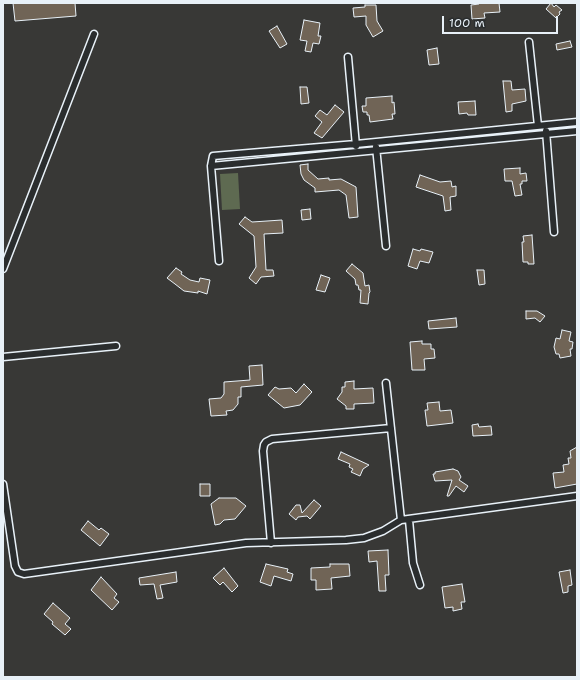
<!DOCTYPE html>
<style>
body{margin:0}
#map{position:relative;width:580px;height:680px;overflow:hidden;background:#383836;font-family:"Shantell Sans",sans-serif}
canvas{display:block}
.frame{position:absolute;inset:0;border:4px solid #e8f1f8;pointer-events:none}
.scale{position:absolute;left:442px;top:16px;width:116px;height:18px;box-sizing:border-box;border:2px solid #e8f1f8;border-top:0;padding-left:5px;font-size:12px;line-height:14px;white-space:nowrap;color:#e8f1f8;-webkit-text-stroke:3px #2a2d2e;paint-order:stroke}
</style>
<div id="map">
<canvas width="580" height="680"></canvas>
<div class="frame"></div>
<div class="scale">100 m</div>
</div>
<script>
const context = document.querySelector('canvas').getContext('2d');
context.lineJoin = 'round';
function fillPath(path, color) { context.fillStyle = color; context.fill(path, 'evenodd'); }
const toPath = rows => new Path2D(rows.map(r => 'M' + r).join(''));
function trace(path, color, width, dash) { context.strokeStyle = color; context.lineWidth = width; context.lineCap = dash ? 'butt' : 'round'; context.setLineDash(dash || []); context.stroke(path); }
fillPath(toPath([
 [238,173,240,209,222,210,220,174]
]), '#5e6a51');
const building = toPath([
 [13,3,75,3,76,16,15,21,13,3],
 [479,3,499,3,500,12,484,13,485,18,472,19,471,5,479,4,479,3],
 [551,3,554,7,556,5,562,10,559,12,560,14,556,18,546,9,551,3],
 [365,5,376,5,377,21,383,31,373,37,366,25,366,16,354,17,353,8,365,7,365,5],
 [304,20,320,23,318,36,321,36,319,44,313,43,311,52,305,51,307,41,300,40,304,20],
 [277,26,287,44,280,48,269,31,277,26],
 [570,41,572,47,557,50,556,44,570,41],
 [437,48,439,64,429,65,427,50,437,48],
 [503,81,511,81,512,90,525,89,526,101,512,104,512,111,506,112,503,81],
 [300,87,307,87,309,103,301,104,300,87],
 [392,96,392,103,394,102,395,114,392,114,393,119,370,122,369,115,367,115,367,112,363,112,362,106,366,106,366,98,392,96],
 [475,101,476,115,468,115,467,113,459,114,458,102,475,101],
 [335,105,344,112,322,138,314,133,322,122,315,116,320,110,327,115,335,105],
 [308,164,308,170,318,179,329,178,329,180,341,179,356,187,358,217,349,218,346,195,339,190,315,192,315,188,304,180,301,174,300,165,308,164],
 [520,168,520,174,526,173,527,181,522,181,522,184,520,184,522,195,515,196,512,181,505,181,504,169,520,168],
 [420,175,440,182,451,181,452,187,456,186,456,196,450,197,451,210,445,211,443,196,416,187,420,175],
 [310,209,311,219,302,220,301,210,310,209],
 [245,217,252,222,282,220,283,233,264,234,266,270,273,270,274,276,261,277,256,284,249,278,256,267,254,236,239,224,245,217],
 [532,235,534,264,528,264,528,262,523,262,522,242,524,242,523,236,532,235],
 [413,249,420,251,421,249,433,252,429,263,420,261,417,269,408,266,413,249],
 [352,264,363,273,365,286,369,285,370,292,369,293,368,304,360,303,361,290,359,290,358,285,356,285,355,279,346,271,352,264],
 [176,268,182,272,181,274,190,280,199,282,200,278,210,280,207,294,198,291,198,293,184,291,175,284,167,278,176,268],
 [477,270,484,270,485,284,479,285,477,270],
 [321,275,330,278,325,292,316,290,321,275],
 [526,311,537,311,545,316,540,322,535,318,526,319,526,311],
 [456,318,457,327,429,329,428,321,456,318],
 [562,330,571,332,569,341,573,342,572,349,570,349,571,356,560,358,559,354,556,354,554,347,556,338,560,339,562,330],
 [422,341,422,344,431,344,431,349,434,349,435,358,424,359,425,370,412,370,410,342,422,341],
 [262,365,263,385,241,387,241,397,238,397,238,404,233,410,226,411,227,415,211,416,209,399,221,398,224,394,224,382,250,380,249,366,262,365],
 [354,381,354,389,373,388,374,403,354,404,354,409,346,409,346,406,337,399,342,392,342,387,345,387,345,382,354,381],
 [304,384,312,392,300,405,284,408,268,395,275,387,279,389,291,388,296,393,304,384],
 [439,402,440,411,451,410,453,423,427,426,425,410,428,410,427,403,439,402],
 [478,424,479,427,491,426,492,435,473,436,472,425,478,424],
 [577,447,577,484,555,488,553,473,564,472,563,465,569,464,568,458,571,458,570,451,577,447],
 [341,452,369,465,363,469,360,476,351,472,353,469,349,467,350,464,338,459,341,452],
 [453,469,458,471,461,477,459,480,468,486,464,492,456,486,449,496,447,496,452,480,435,481,433,474,435,474,435,472,453,469],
 [200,484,210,484,210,496,200,496,200,484],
 [219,498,236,498,246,506,235,519,224,520,220,524,215,525,211,504,219,498],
 [314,500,321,506,310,519,307,516,298,517,296,520,289,514,296,505,300,505,302,513,314,500],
 [88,521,99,530,101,528,109,534,100,546,81,530,88,521],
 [388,550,389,575,385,575,386,591,379,591,377,561,369,562,368,551,388,550],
 [266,564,288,569,287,572,293,574,291,581,274,576,271,586,260,582,266,564],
 [330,564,349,564,350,576,331,578,332,589,316,590,316,580,311,580,311,568,330,567,330,564],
 [224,568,238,586,232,592,223,582,220,585,213,578,224,568],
 [570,570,572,585,568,586,568,592,563,593,559,572,570,570],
 [176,572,177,582,160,585,163,598,157,599,154,584,140,585,139,578,176,572],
 [101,577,117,594,114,598,119,602,112,610,91,590,101,577],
 [462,584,465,602,461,602,462,609,453,611,453,607,445,608,442,587,462,584],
 [53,603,70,618,65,624,71,629,65,635,52,624,53,622,44,614,53,603]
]);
fillPath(building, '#706456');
trace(building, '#e8f1f8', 1);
const minor = toPath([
 [529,42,538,126],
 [348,57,356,146],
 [546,131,554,232],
 [376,147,386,246],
 [211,166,577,131],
 [219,261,211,166,213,156,356,144,577,122],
 [3,269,94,34],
 [3,357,116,346],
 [386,383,401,520],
 [3,484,15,566,18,572,24,574,246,543,346,540,364,538,383,531,401,520,577,496],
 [409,520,413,563,420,585],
 [271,543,263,451,264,445,266,442,272,439,391,428]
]);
trace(minor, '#e8f1f8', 9);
trace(minor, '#2a2d2e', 6);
</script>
